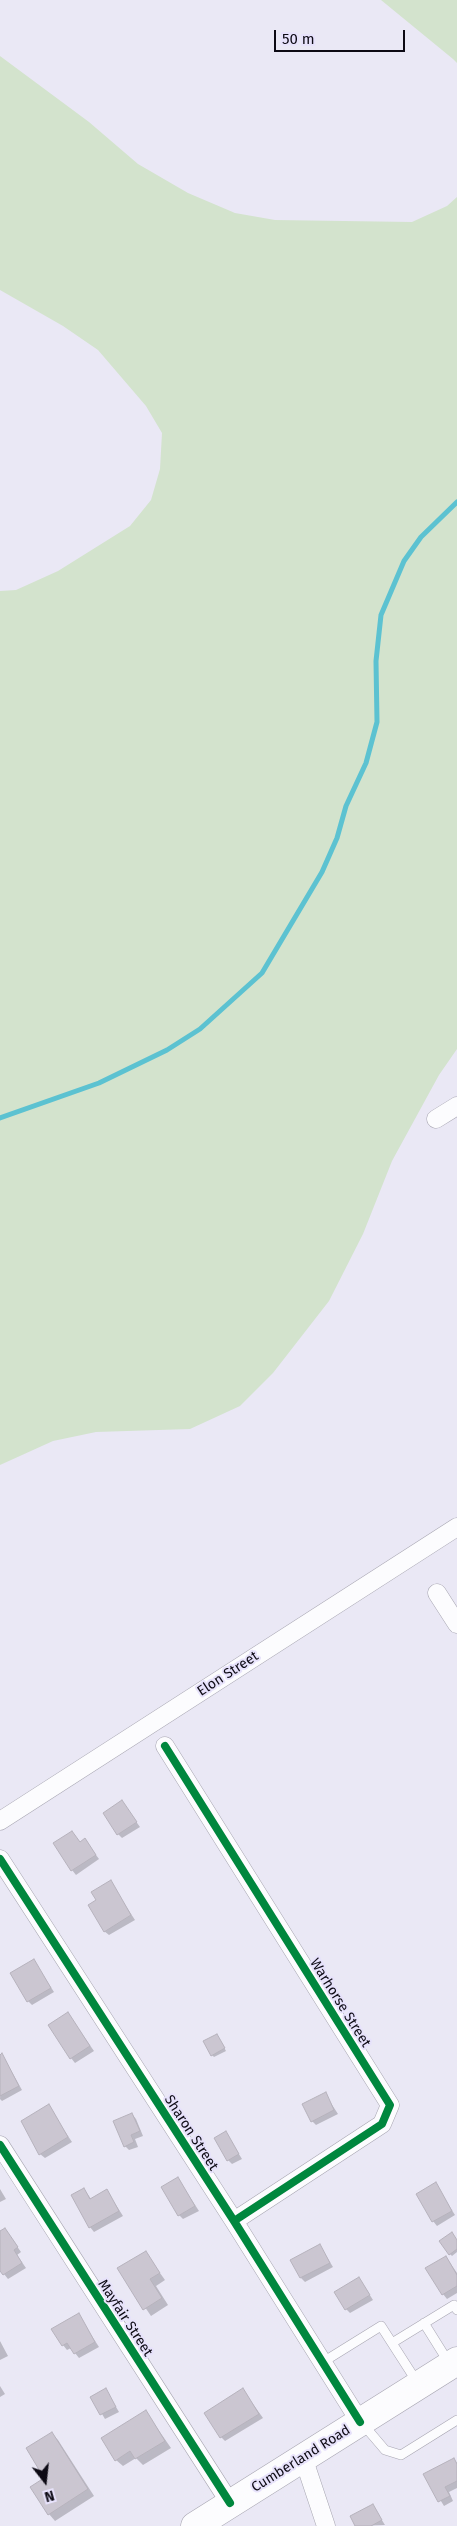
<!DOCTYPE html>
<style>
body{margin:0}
#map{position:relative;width:457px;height:2526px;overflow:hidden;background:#eae8f5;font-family:"Fira Sans",sans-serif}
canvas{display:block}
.north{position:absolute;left:20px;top:2456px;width:50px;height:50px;-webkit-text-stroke:4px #e7e2fb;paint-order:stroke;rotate:164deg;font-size:14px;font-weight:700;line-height:20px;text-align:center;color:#0d0a14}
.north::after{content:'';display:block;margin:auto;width:18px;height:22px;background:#0d0a14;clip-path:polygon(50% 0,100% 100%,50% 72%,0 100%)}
.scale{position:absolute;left:274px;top:30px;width:131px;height:22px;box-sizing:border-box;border:2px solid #0d0a14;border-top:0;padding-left:6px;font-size:15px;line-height:18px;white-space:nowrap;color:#0d0a14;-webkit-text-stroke:4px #e7e2fb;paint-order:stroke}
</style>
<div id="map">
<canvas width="457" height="2526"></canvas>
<div class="north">N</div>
<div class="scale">50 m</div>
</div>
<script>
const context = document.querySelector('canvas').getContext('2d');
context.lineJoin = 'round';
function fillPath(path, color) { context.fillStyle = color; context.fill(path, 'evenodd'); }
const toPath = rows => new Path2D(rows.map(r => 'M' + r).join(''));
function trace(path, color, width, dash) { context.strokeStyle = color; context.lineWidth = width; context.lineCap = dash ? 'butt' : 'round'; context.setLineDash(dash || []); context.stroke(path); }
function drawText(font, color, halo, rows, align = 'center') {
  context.font = font + ' "Fira Sans",sans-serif'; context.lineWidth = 4; context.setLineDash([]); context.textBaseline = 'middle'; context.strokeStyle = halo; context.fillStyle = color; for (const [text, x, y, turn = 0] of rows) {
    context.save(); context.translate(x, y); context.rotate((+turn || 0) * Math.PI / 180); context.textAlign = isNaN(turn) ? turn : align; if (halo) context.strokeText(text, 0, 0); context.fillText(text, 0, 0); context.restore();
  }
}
fillPath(toPath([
 [381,0,457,0,457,63,453,59],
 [0,56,89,122,138,164,188,193,235,213,275,220,412,222,447,206,457,197,457,1049,439,1075,392,1161,363,1234,329,1301,273,1373,240,1406,190,1429,96,1432,53,1441,0,1465,0,591,16,590,58,571,130,526,151,500,160,469,162,433,146,406,98,350,63,326,0,290]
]), '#d3e3cd');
fillPath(toPath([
 [122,1802,140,1827,122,1838,118,1834],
 [72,1832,80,1843,85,1840,99,1859,76,1875,72,1870],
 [110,1882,135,1920,109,1935,104,1931,98,1900],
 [34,1961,54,1992,32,2005,28,2001],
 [68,2014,94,2051,75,2063,71,2058],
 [219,2038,226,2051,214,2057,212,2055],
 [2,2055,22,2090,2,2101,0,2099],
 [325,2094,338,2114,316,2125,312,2121],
 [48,2106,72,2142,45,2158,40,2154],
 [132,2114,136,2119,143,2136,135,2139,138,2147,129,2150,125,2146],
 [226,2133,242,2159,232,2164,228,2160],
 [178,2179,199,2211,183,2219,179,2215],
 [435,2184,455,2215,437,2226,433,2221],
 [0,2189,6,2199,0,2202],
 [84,2189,91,2199,107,2191,123,2216,94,2232,90,2227],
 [5,2229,21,2252,17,2255,26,2268,8,2279,0,2269,0,2232],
 [457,2241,457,2252,452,2256,450,2254],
 [320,2246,333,2267,305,2282,301,2278],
 [145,2252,165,2280,156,2286,168,2305,151,2316,119,2269],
 [446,2257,457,2273,457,2293,447,2299,443,2294],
 [359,2278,373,2300,350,2313,346,2309],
 [78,2315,99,2347,79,2358,71,2348,67,2350,63,2345],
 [0,2341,8,2356,0,2360],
 [0,2386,5,2394,0,2397],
 [106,2390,119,2412,105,2419,92,2397],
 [243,2390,263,2418,225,2441,221,2437],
 [146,2412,171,2448,143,2465,136,2458,123,2466,116,2460],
 [52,2434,58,2440,94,2496,55,2521,49,2514,46,2478],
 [454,2460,457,2463,457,2488,449,2492,453,2501,444,2506,425,2475],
 [373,2506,385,2525,356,2526]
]), '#0003');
trace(toPath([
 [0,1118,99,1083,167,1050,200,1029,262,973,322,872,337,838,346,806,366,763,377,722,376,661,381,615,404,561,421,537,457,502]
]), '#5cc2d1', 5);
const building = toPath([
 [122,1800,137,1822,117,1835,103,1813,122,1800],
 [72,1831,80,1842,85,1838,96,1855,71,1871,53,1843,72,1831],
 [111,1880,131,1915,104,1932,88,1905,96,1900,91,1892,111,1880],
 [34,1959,51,1988,27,2002,10,1973,34,1959],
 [68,2012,90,2046,70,2059,48,2025,68,2012],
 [217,2034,225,2048,211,2056,203,2041,217,2034],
 [2,2053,19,2086,0,2096,0,2055,2,2053],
 [326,2092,334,2110,311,2122,302,2104,326,2092],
 [49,2104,68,2137,39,2155,21,2121,49,2104],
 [132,2113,140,2131,131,2135,134,2142,124,2147,113,2121,132,2113],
 [226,2131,239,2154,227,2161,214,2138,226,2131],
 [178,2177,195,2206,178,2216,161,2187,178,2177],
 [436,2182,452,2211,432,2222,416,2194,436,2182],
 [84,2188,90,2199,107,2189,119,2211,89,2228,71,2195,84,2188],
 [5,2228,18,2247,14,2250,22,2263,3,2275,0,2271,0,2231,5,2228],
 [452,2232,457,2240,457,2249,449,2255,439,2241,452,2232],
 [320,2244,330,2263,300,2278,290,2260,320,2244],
 [146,2251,160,2273,150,2279,162,2298,143,2310,117,2268,146,2251],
 [446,2256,457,2275,457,2286,442,2295,425,2268,446,2256],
 [359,2277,370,2295,345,2310,334,2292,359,2277],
 [79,2313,95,2342,74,2354,67,2343,62,2346,51,2329,79,2313],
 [106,2388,116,2407,100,2415,90,2397,106,2388],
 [243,2388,259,2414,220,2438,204,2413,243,2388],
 [146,2410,165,2441,135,2459,130,2451,115,2461,101,2438,146,2410],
 [52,2432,88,2489,48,2515,30,2487,44,2478,26,2448,52,2432],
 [454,2458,457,2464,457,2481,445,2487,450,2496,438,2502,423,2474,454,2458],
 [373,2504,382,2520,371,2526,355,2526,350,2516,373,2504]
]);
fillPath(building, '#cbc6d1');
trace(building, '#b6b2bc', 1);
const lane = toPath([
 [424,2323,449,2363],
 [392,2343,454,2305,457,2310],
 [323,2362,381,2326,417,2382],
 [362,2423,385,2450,401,2455,457,2420]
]);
const street = toPath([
 [436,1119,457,1106],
 [437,1593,457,1624],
 [165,1746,390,2105,382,2124,234,2221],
 [0,1821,457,1527],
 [0,1859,234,2221,360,2422],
 [0,2145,230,2503],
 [303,2457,326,2526]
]);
const primary = toPath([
 [195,2526,457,2361]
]);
trace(lane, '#a7a5b1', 10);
trace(street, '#a7a5b1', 19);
trace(primary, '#a7a5b1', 29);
trace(lane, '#fcfcfe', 9);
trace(street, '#fcfcfe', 18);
trace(primary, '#fcfcfe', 28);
trace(toPath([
 [165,1746,390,2105,382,2124,234,2221],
 [0,1859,234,2221,360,2422],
 [0,2145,230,2503]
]), '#00873e', 8);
drawText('14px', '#0d0a14', '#e7e2fb', [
 ["Elon Street",228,1674,-33],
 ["Warhorse Street",340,2003,58],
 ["Sharon Street",191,2133,57],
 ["Mayfair Street",125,2318,57],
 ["Cumberland Road",301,2459,-32]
]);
</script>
